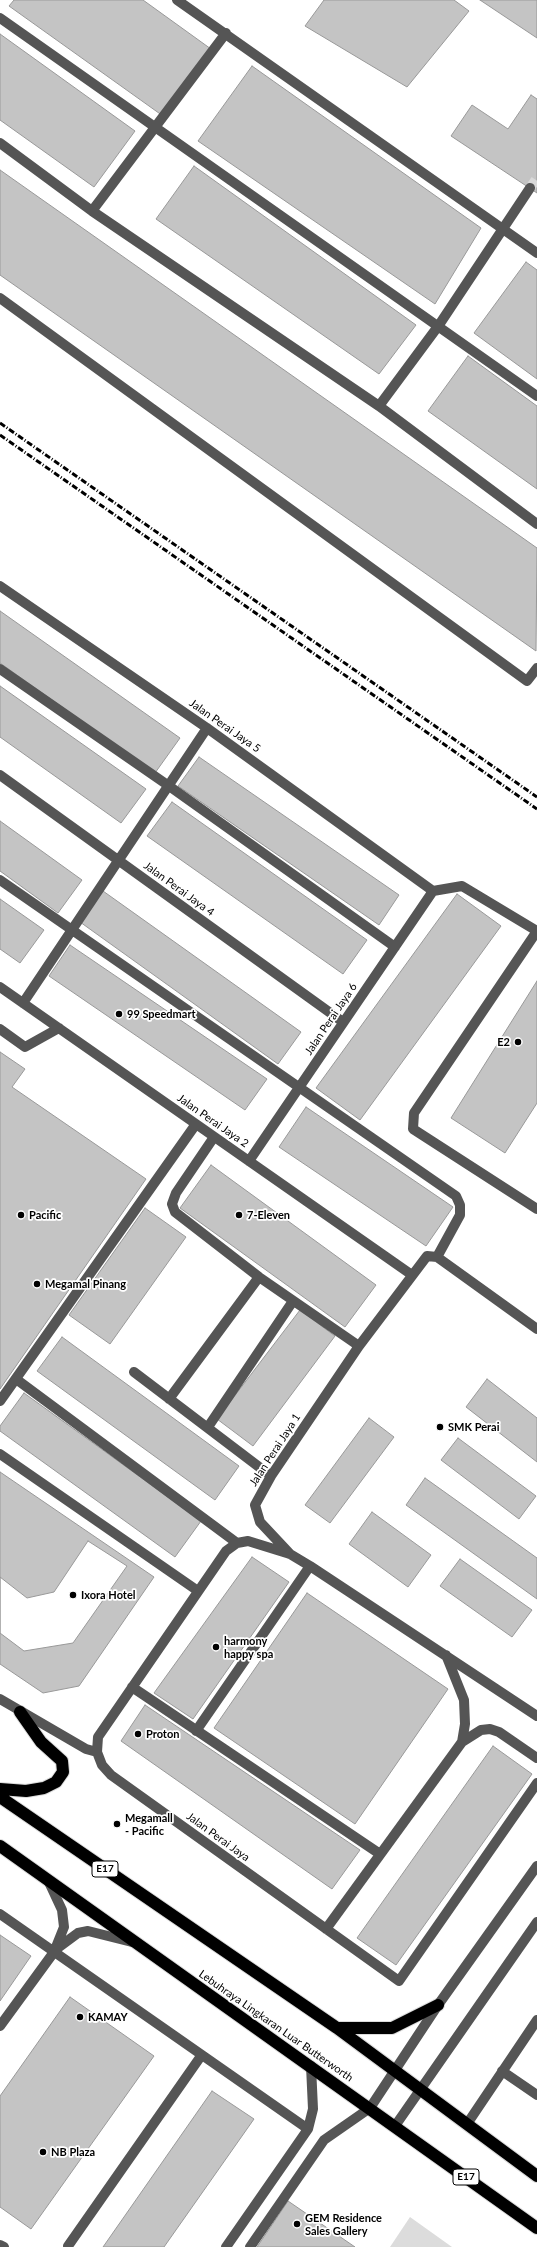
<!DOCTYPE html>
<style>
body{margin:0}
canvas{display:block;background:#fff}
</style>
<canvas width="537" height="2247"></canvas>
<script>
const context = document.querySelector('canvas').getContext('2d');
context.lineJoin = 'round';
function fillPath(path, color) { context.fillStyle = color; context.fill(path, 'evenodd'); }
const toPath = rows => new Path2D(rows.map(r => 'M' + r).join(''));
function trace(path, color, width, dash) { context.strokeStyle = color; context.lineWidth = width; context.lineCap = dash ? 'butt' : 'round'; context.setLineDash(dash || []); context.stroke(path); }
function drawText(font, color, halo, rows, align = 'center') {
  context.font = font + ' Lato,sans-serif'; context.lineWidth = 3.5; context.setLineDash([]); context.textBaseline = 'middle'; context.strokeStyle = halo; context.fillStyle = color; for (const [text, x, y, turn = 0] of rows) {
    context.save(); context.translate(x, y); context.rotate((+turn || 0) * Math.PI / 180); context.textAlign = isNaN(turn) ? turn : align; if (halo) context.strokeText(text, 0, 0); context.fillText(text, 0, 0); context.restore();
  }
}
fillPath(toPath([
 [410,2217,452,2247,390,2247]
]), '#dcdcdc');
const building = toPath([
 [14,0,143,0,211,49,163,116,9,6,14,0],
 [324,0,454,0,469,11,407,87,305,26,324,0],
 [480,0,537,0,537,38,480,0],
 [0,34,135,131,94,187,0,120,0,34],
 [252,66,481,228,435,304,198,141,252,66],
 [531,95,537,99,537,193,451,136,472,105,508,129,531,95],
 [194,166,416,325,379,374,156,219,194,166],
 [0,170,537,548,536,651,0,275,0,170],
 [526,262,537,270,537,379,474,333,526,262],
 [468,356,537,406,537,489,428,411,468,356],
 [0,611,180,738,155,773,0,663,0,611],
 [0,686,146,789,121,823,0,737,0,686],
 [199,757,399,895,379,925,178,786,199,757],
 [172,802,367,940,343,974,147,836,172,802],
 [0,821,82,880,58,913,0,871,0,821],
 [103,891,301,1032,278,1064,80,922,103,891],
 [457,894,501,926,360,1120,316,1088,457,894],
 [0,899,44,930,20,963,0,949,0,899],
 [70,945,267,1079,245,1110,49,976,70,945],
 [537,981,537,1103,505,1153,451,1118,537,981],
 [0,1052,25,1069,12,1087,146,1179,0,1389,0,1052],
 [306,1107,453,1207,426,1246,279,1147,306,1107],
 [211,1165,376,1285,345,1327,180,1208,211,1165],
 [145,1208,186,1237,110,1344,69,1315,145,1208],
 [300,1310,335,1336,253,1446,217,1419,300,1310],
 [62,1337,239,1466,215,1500,37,1371,62,1337],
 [487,1379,537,1418,537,1462,466,1407,487,1379],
 [24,1393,201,1521,175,1557,0,1431,0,1426,24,1393],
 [369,1418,394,1437,330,1523,305,1505,369,1418],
 [458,1438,536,1496,519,1519,441,1460,458,1438],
 [0,1472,154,1577,79,1686,43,1693,0,1664,0,1472],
 [425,1478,537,1558,537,1599,406,1505,425,1478],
 [372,1512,431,1555,408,1587,349,1544,372,1512],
 [88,1541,127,1566,73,1643,24,1651,0,1633,0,1577,27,1598,54,1592,88,1541],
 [252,1557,289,1582,193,1719,154,1693,252,1557],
 [460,1559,532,1610,512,1637,440,1586,460,1559],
 [307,1593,448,1689,355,1824,214,1728,307,1593],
 [145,1705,360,1850,332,1889,121,1741,145,1705],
 [493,1746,532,1774,396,1965,357,1938,493,1746],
 [0,1935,31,1956,0,2001,0,1935],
 [70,1997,154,2056,31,2229,0,2207,0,2096,70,1997],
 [212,2091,254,2119,164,2247,103,2247,212,2091],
 [288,2201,355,2247,257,2247,288,2201]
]);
fillPath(building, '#c4c4c4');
trace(building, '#999', 1);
trace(toPath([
 [530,188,537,178]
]), '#d9d9d9', 10, [10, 5]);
const highway = toPath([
 [0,1789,26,1791,44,1788,56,1782,63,1772,62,1761,41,1742,20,1712],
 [0,1797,337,2028,537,2176],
 [0,1846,537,2228],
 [337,2028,392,2028,438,2005]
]);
trace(highway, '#dbdbdb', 14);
trace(toPath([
 [177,0,537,253],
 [0,18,537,396],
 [0,143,92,211,379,406],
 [530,188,439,325,379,406,537,524],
 [92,211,226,33],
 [0,298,527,681,537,668],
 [0,586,207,728,433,891],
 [0,669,169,786,395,947],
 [0,775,343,1022],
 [0,880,456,1196,460,1205,460,1215,437,1257],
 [433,891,462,886,537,931],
 [537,931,414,1113,413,1129,537,1209],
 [0,987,412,1275],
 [23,1003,207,728],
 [0,1029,25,1047,59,1028],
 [214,1137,176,1193,172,1204,175,1212,259,1277,359,1346],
 [249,1161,433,891],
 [134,1372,271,1476],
 [16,1379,237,1543],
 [169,1399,259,1277],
 [0,1401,196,1124],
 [208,1427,293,1301],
 [0,1454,198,1591],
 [290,1554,260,1522,255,1505,271,1476,359,1346,427,1256,437,1257,444,1262,537,1329],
 [446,1655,464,1700,465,1724,462,1742],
 [132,1687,380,1854],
 [0,1699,86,1749,97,1752],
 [537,1716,310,1566,290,1554,248,1541,237,1543,226,1551,98,1737,97,1752,102,1765,111,1775,399,1981,537,1783],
 [196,1731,310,1566],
 [0,1914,308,2129],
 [326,1929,462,1742,481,1730,490,1729,499,1732,537,1758],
 [55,1950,78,1933,88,1931,132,1942],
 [0,2026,54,1952,64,1927,62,1910,48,1880],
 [502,2071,537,2095],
 [467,2124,537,2020],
 [395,2126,537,1922],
 [0,2245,4,2247],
 [68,2246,201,2056],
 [226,2247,308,2129,313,2109,311,2066],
 [250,2247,324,2140,370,2108,438,2005,537,1866]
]), '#555', 10);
trace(highway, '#000', 12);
trace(toPath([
 [0,423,537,797],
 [0,435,537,809]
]), '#000', 3, [6, 2, 1, 2]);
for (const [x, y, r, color] of [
 [119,1014,4,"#000"],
 [518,1042,4,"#000"],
 [21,1215,4,"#000"],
 [239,1215,4,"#000"],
 [37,1284,4,"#000"],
 [440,1427,4,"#000"],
 [73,1595,4,"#000"],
 [216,1647,4,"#000"],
 [138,1734,4,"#000"],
 [117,1824,4,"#000"],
 [80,2017,4,"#000"],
 [43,2152,4,"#000"],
 [297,2224,4,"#000"]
]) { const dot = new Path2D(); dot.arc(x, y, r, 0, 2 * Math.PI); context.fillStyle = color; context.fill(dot); trace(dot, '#fff', 1.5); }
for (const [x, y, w] of [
 [105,1869,26],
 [466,2177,26]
]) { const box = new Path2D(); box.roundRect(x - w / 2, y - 8, w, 16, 3); context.fillStyle = '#fff'; context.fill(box); trace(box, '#000', 1); }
drawText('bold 10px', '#000', null, [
 ["E17",105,1869],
 ["E17",466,2177]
]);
drawText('11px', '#000', '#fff', [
 ["Jalan Perai Jaya 5",225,726,35],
 ["Jalan Perai Jaya 4",179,889,36],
 ["Jalan Perai Jaya 6",331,1019,-56],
 ["Jalan Perai Jaya 2",213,1121,35],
 ["Jalan Perai Jaya 1",275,1450,-57],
 ["Jalan Perai Jaya",218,1837,36],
 ["Lebuhraya Lingkaran Luar Butterworth",276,2026,35]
]);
drawText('bold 11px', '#000', '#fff', [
 ["99 Speedmart",127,1014],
 ["E2",510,1042,"right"],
 ["Pacific",29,1215],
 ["7-Eleven",247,1215],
 ["Megamal Pinang",45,1284],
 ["SMK Perai",448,1427],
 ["Ixora Hotel",81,1595],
 ["harmony",224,1641],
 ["happy spa",224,1654],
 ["Proton",146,1734],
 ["Megamall",125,1818],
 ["- Pacific",125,1831],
 ["KAMAY",88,2017],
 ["NB Plaza",51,2152],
 ["GEM Residence",305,2218],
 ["Sales Gallery",305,2231]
], 'left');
</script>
